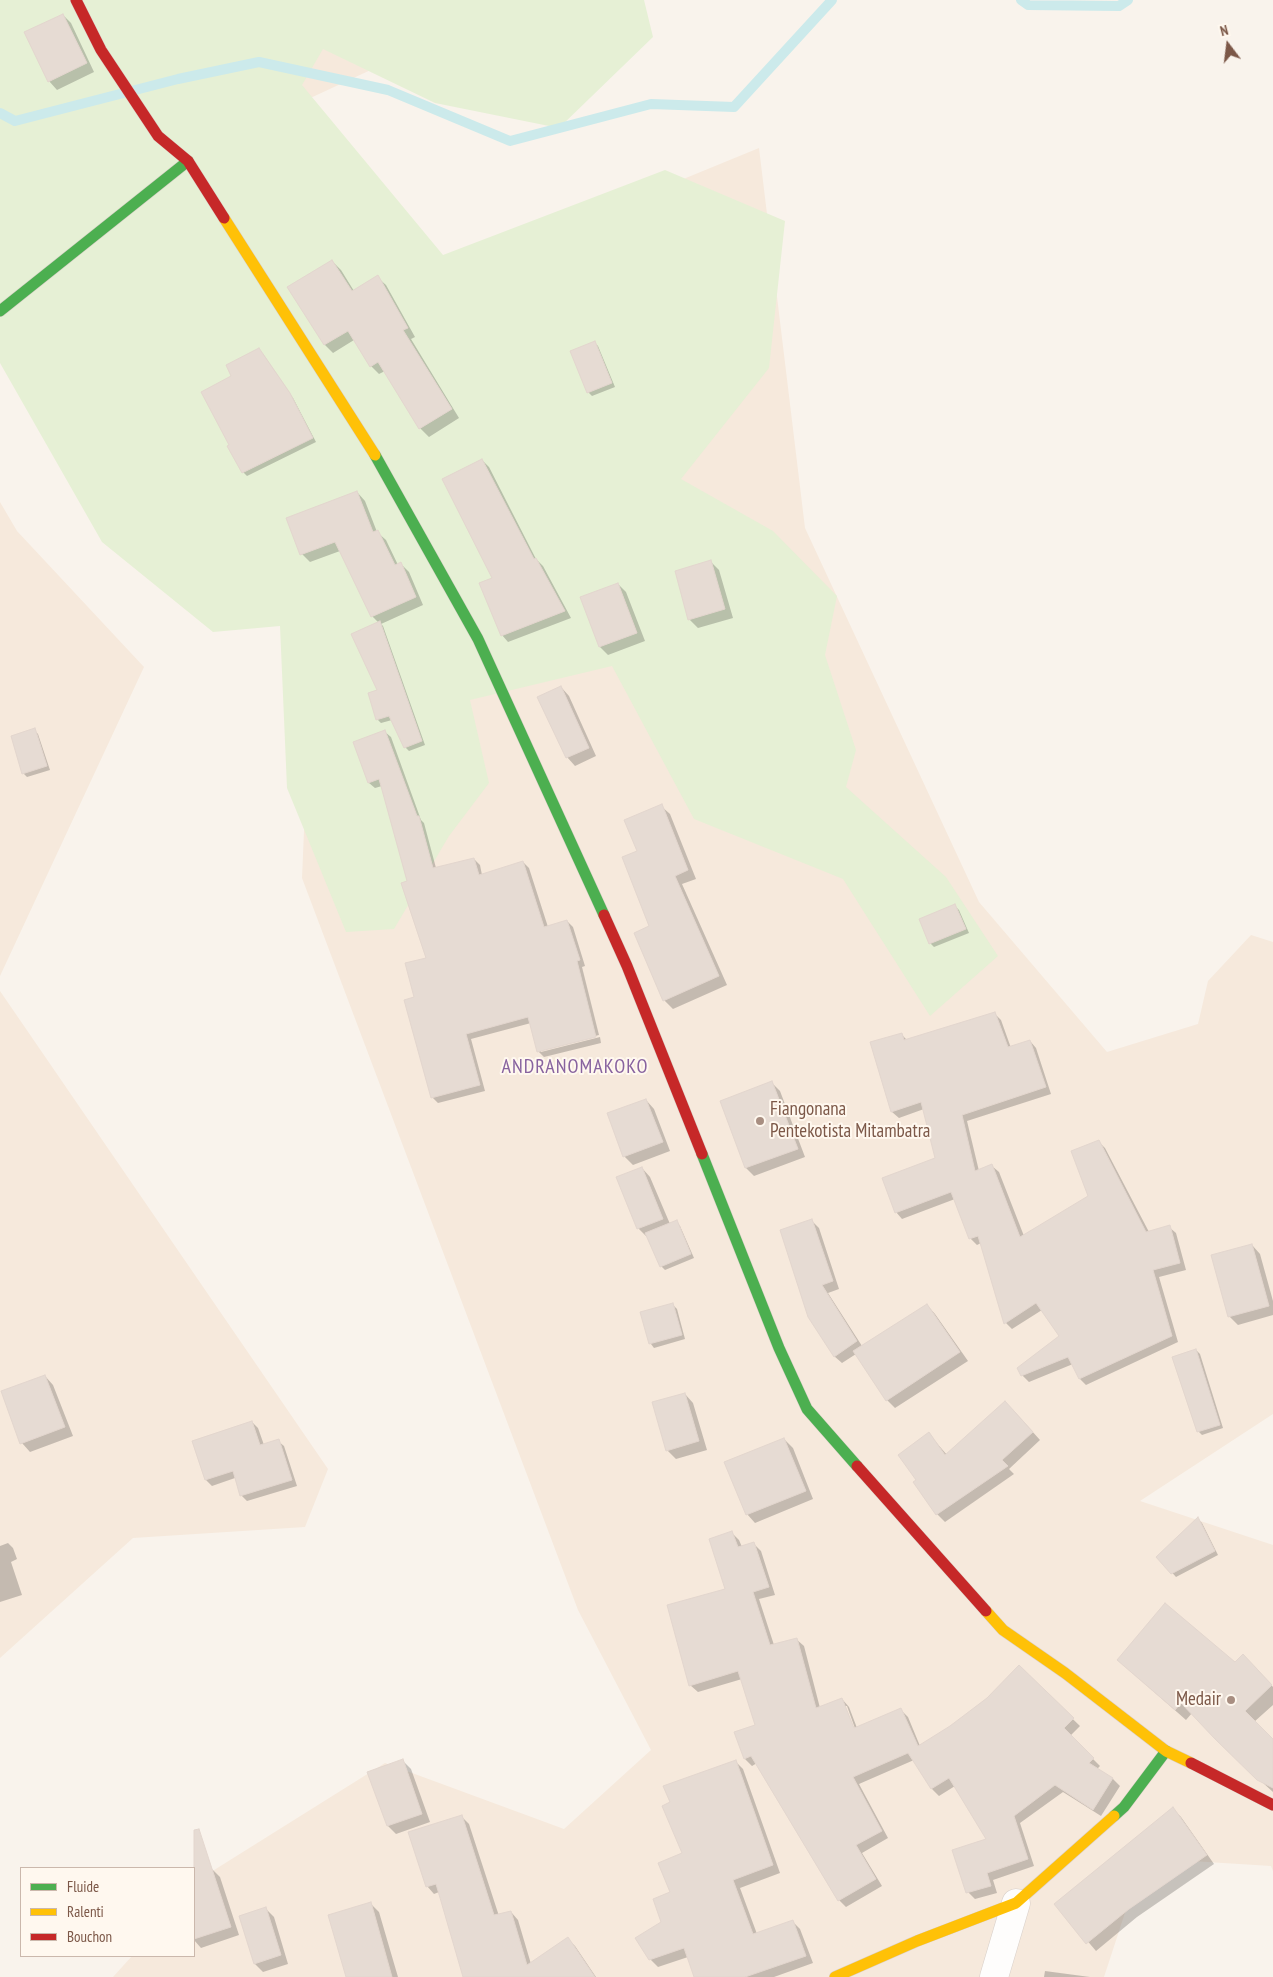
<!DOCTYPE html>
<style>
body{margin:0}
#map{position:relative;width:1273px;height:1977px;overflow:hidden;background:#f9f3ec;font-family:"PT Sans Narrow",sans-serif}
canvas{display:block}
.legend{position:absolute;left:20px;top:1867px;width:175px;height:90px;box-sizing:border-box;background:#fff8ef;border:1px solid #cbb8ac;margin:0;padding:6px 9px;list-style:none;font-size:15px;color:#7c5848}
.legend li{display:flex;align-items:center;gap:10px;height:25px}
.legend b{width:25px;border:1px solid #cbb8ac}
.north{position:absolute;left:1203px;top:20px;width:50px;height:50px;-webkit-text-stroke:4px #fff8ef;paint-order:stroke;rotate:345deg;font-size:14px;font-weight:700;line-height:20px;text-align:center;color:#7c5848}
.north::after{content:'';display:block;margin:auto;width:18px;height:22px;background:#7c5848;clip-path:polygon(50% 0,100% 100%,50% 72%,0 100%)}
</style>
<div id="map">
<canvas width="1273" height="1977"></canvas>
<ul class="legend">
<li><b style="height:6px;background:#4caf50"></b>Fluide</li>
<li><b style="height:6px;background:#ffc107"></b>Ralenti</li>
<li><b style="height:6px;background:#c62828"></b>Bouchon</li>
</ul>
<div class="north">N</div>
</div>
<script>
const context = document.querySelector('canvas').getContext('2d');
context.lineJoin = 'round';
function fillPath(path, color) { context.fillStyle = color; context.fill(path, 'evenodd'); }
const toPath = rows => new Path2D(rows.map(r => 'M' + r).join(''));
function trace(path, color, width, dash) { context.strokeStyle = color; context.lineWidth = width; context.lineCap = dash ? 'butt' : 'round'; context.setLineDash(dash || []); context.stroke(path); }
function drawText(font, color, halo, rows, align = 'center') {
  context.font = font + ' "PT Sans Narrow",sans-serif'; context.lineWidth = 4; context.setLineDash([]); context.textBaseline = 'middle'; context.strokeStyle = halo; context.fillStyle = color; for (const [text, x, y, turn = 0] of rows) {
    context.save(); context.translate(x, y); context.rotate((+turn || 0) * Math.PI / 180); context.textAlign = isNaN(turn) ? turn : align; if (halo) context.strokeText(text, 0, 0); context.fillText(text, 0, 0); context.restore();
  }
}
fillPath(toPath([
 [0,0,521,0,304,101,442,278,759,148,805,528,979,902,1107,1052,1198,1024,1208,981,1251,935,1273,942,1273,1414,1140,1501,1273,1545,1273,1871,1271,1866,1143,1858,1104,1977,113,1977,132,1956,194,1956,194,1888,203,1877,385,1763,564,1829,651,1750,578,1610,302,878,313,619],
 [0,502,17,531,144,667,0,976],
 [0,991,328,1469,305,1527,133,1538,0,1658]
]), '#f6e9dc');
fillPath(toPath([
 [0,0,644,0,653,37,559,128,435,103,323,49,302,85,443,255,665,170,785,221,769,368,681,479,773,531,837,596,825,655,856,750,846,787,946,877,998,956,930,1016,843,879,694,819,612,666,470,700,489,783,449,836,394,929,346,932,287,788,280,626,213,632,102,542,0,363]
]), '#e6f0d5');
fillPath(toPath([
 [63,15,71,23,94,72,57,90,49,81],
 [332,261,341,270,354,291,377,277,386,285,415,337,411,339,459,418,429,437,420,428,385,371,379,374,371,366,354,340,333,353,325,345,289,288],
 [594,342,598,346,615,387,592,396,588,392],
 [263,354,293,398,316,442,247,476,243,472,231,445,233,376],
 [482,460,489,467,536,559,543,566,571,618,508,642,502,635,493,579],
 [357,492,365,501,377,532,386,540,398,565,401,564,409,572,423,605,381,624,383,626,425,745,409,751,405,747,392,720,381,723,378,720,369,694,379,691,379,623,372,616,340,551,310,562,302,554],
 [711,562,719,570,733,618,698,628,689,619],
 [618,584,626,592,645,641,608,655,600,647],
 [561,687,569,696,596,756,575,766,567,757],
 [34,730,38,734,50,770,27,777,23,773],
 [385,732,391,737,421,820,424,823,436,868,474,859,480,865,482,875,523,862,529,868,548,927,567,921,573,927,585,966,582,967,599,1035,541,1050,541,1052,600,1037,601,1043,544,1057,538,1051,531,1023,471,1039,485,1091,438,1103,432,1097,423,1068,425,1068,416,998,428,958,382,786,375,788,369,783],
 [661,806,670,814,696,879,682,884,727,985,673,1009,664,1000,639,852],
 [955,906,959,910,969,933,934,947,930,943],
 [995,1014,1001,1020,1011,1048,1030,1041,1036,1048,1051,1094,967,1121,979,1171,992,1166,999,1172,1024,1236,1090,1196,1098,1141,1105,1148,1149,1232,1169,1227,1176,1233,1186,1270,1159,1277,1178,1342,1086,1385,1080,1379,1073,1364,1029,1382,1022,1375,1061,1337,1042,1310,1012,1329,1006,1323,981,1243,977,1245,970,1238,955,1199,902,1219,896,1212,936,1159,924,1109,899,1118,892,1112,871,1043,902,1035,907,1040],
 [772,1083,780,1091,805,1157,754,1176,746,1168,722,1102],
 [646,1100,654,1109,670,1151,633,1165,624,1156],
 [642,1168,650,1177,670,1224,677,1222,680,1226,694,1258,665,1270,661,1266,647,1237,638,1228],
 [812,1221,819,1228,839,1289,828,1293,862,1346,927,1305,935,1314,968,1361,895,1408,887,1400,856,1354,842,1363,834,1356,781,1231],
 [1252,1245,1260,1254,1273,1301,1273,1315,1238,1325,1229,1316],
 [673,1305,677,1309,685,1339,654,1348,651,1344,642,1313],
 [1196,1350,1200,1354,1223,1428,1202,1435,1198,1431],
 [45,1376,53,1385,73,1436,30,1452,22,1443,3,1392],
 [685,1394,693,1403,707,1450,676,1459,667,1450],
 [1013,1410,1040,1440,1009,1469,1014,1474,945,1522,937,1514,929,1434,947,1455],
 [252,1422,258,1428,264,1445,278,1441,284,1446,297,1486,247,1501,241,1495,235,1478,212,1486,206,1480,193,1442],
 [784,1439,793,1448,813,1499,755,1523,747,1514],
 [1198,1519,1202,1523,1218,1555,1176,1577,1158,1557],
 [732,1533,739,1540,742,1547,754,1544,761,1551,775,1595,759,1599,774,1645,796,1639,804,1646,820,1708,842,1699,849,1707,857,1728,901,1710,908,1717,920,1746,951,1727,988,1699,1019,1667,1080,1726,1070,1736,1100,1766,1097,1769,1113,1779,1120,1786,1101,1816,1063,1792,1020,1823,1034,1866,993,1880,997,1893,975,1899,968,1892,988,1839,955,1786,939,1796,932,1789,914,1760,859,1784,888,1838,862,1853,882,1886,846,1907,839,1900,757,1763,752,1766,745,1759,757,1726,742,1679,698,1692,690,1685,727,1590],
 [844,1706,847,1706,857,1734,855,1735],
 [8,1543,13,1548,17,1559,11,1562,22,1595,0,1602,0,1546],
 [1118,1660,1235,1664,1254,1666,1273,1687,1273,1705,1254,1722,1273,1740,1273,1792,1227,1750,1192,1713,1186,1720],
 [403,1761,411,1769,430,1822,396,1834,388,1826],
 [735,1761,743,1769,780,1873,740,1888,757,1934,792,1921,800,1929,813,1963,774,1977,695,1977,688,1957,658,1967,650,1959,683,1854],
 [1173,1809,1181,1817,1214,1864,1137,1917,1096,1951,1056,1904],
 [461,1816,469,1824,499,1916,511,1912,518,1920,531,1964,568,1939,575,1946,596,1977,466,1977,439,1892,434,1894,427,1886],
 [211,1868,220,1877,239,1935,201,1948,194,1940,194,1874],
 [370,1903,379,1912,398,1977,347,1977],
 [266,1909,274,1917,288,1964,263,1972,255,1964,240,1917],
 [1045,1971,1090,1977,1044,1977]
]), '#0003');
trace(toPath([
 [1021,0,1028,5,1119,6,1128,0],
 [0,113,15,121,178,79,259,62,388,90,510,141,651,104,734,107,832,0]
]), '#cceaeb', 10);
const building = toPath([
 [63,14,87,63,48,82,24,32,63,14],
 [332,260,352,291,378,275,408,328,403,330,452,409,419,429,378,362,370,367,348,331,324,345,287,287,332,260],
 [595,341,612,383,587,393,570,351,595,341],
 [259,348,290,393,313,438,242,473,227,446,229,445,201,392,231,376,226,365,259,348],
 [482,459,534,559,536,558,565,611,501,636,479,583,492,578,442,479,482,459],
 [357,491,373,532,378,530,395,565,401,562,416,597,371,617,335,542,300,555,286,518,357,491],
 [711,560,725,609,688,620,675,571,711,560],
 [618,583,637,633,599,647,580,597,618,583],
 [380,621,422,741,404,748,389,716,376,720,368,693,377,690,351,634,380,621],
 [561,686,589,748,566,758,537,697,561,686],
 [35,728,47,766,22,774,11,736,35,728],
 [385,730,417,816,419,816,433,868,474,858,479,875,523,861,544,927,567,920,580,960,577,961,596,1037,537,1052,528,1017,466,1034,480,1085,431,1098,404,1000,414,997,405,963,426,958,401,883,407,881,379,779,368,783,353,742,385,730],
 [662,804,688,870,675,876,719,976,663,1001,634,933,649,926,622,857,637,851,624,820,662,804],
 [955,904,966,929,929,944,919,919,955,904],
 [995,1012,1008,1047,1030,1040,1046,1087,962,1115,975,1171,992,1164,1020,1237,1088,1196,1071,1151,1099,1140,1146,1232,1170,1225,1180,1263,1153,1270,1172,1336,1079,1379,1068,1357,1021,1376,1017,1368,1059,1336,1036,1303,1004,1324,978,1236,969,1239,951,1192,895,1213,882,1178,935,1158,921,1102,891,1112,870,1042,902,1033,904,1040,995,1012],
 [772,1081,798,1149,745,1168,720,1101,772,1081],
 [646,1099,663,1142,623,1157,607,1113,646,1099],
 [642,1167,663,1219,637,1229,616,1177,642,1167],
 [812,1219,833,1281,822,1285,857,1341,834,1357,808,1317,780,1230,812,1219],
 [677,1220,691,1254,660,1267,645,1233,677,1220],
 [1252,1244,1269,1306,1228,1317,1211,1255,1252,1244],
 [673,1303,682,1335,649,1344,640,1312,673,1303],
 [927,1304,960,1352,886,1401,853,1351,927,1304],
 [1196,1349,1220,1425,1197,1432,1172,1357,1196,1349],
 [45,1375,65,1427,20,1444,1,1391,45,1375],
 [685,1393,699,1441,666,1451,652,1402,685,1393],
 [1005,1401,1033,1432,1002,1460,1008,1466,936,1515,913,1482,916,1480,898,1455,929,1432,945,1455,1005,1401],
 [252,1421,260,1445,279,1439,292,1480,240,1496,233,1471,205,1480,192,1441,252,1421],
 [784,1438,806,1491,746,1515,724,1462,784,1438],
 [1198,1517,1215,1551,1171,1574,1156,1557,1198,1517],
 [732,1531,738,1547,754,1542,769,1587,753,1592,770,1645,797,1638,816,1708,842,1698,854,1728,901,1708,918,1746,950,1726,987,1698,1019,1665,1074,1718,1064,1728,1094,1758,1089,1763,1113,1778,1093,1810,1055,1785,1014,1816,1028,1859,987,1873,991,1886,966,1893,952,1850,986,1839,949,1778,931,1789,908,1753,853,1777,882,1831,856,1845,876,1879,838,1901,751,1756,744,1759,734,1732,755,1725,738,1671,689,1686,667,1605,725,1589,709,1539,732,1531],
 [1165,1603,1235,1662,1243,1654,1272,1685,1245,1711,1273,1739,1273,1788,1257,1780,1215,1739,1181,1703,1175,1710,1117,1660,1165,1603],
 [403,1759,422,1814,387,1826,367,1772,403,1759],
 [736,1760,773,1865,733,1880,753,1934,793,1920,806,1956,745,1977,694,1977,684,1948,649,1960,635,1938,661,1922,653,1899,670,1892,658,1863,682,1853,662,1806,670,1802,663,1786,736,1760],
 [1173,1807,1207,1855,1129,1909,1086,1944,1054,1904,1173,1807],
 [462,1815,494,1915,511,1911,527,1965,568,1937,595,1977,463,1977,436,1884,426,1887,408,1832,462,1815],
 [199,1829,231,1927,194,1939,194,1830,199,1829],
 [371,1902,392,1977,346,1977,328,1915,371,1902],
 [266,1907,281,1955,254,1964,239,1916,266,1907]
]);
fillPath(building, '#e6dbd3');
trace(building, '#e3d6ce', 1);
const street = toPath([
 [994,1977,1016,1903]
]);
const fast = toPath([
 [0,311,188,161],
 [375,455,478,639,604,915],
 [702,1154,779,1348,807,1409,857,1466],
 [1114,1816,1124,1807,1166,1751]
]);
const slow = toPath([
 [224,218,375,455],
 [986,1611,1003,1630,1065,1673,1166,1751,1191,1763],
 [835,1977,917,1941,1016,1903,1114,1816]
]);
const jam = toPath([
 [76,0,101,50,158,136,188,161,224,218],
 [604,915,627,966,702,1154],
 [857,1466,986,1611],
 [1191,1763,1273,1805]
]);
trace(street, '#d8cfc9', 29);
trace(fast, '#d9cfc8', 12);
trace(slow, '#d9cfc8', 12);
trace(jam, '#d9cfc8', 12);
trace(street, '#fefdfc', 28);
trace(fast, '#4caf50', 11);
trace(slow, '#ffc107', 11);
trace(jam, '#c62828', 11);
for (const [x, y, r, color] of [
 [760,1121,5,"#a88e81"],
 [1231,1700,5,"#a88e81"]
]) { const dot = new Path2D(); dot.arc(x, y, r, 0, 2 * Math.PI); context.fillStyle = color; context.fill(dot); trace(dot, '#fff8ef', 2); }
drawText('19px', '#7c5848', '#fff8ef', [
 ["Fiangonana",770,1110],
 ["Pentekotista Mitambatra",770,1132],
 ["Medair",1221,1700,"right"]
], 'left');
context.letterSpacing = '1px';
drawText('20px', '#88639f', '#fff8ef', [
 ["ANDRANOMAKOKO",575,1067]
]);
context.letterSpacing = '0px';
</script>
